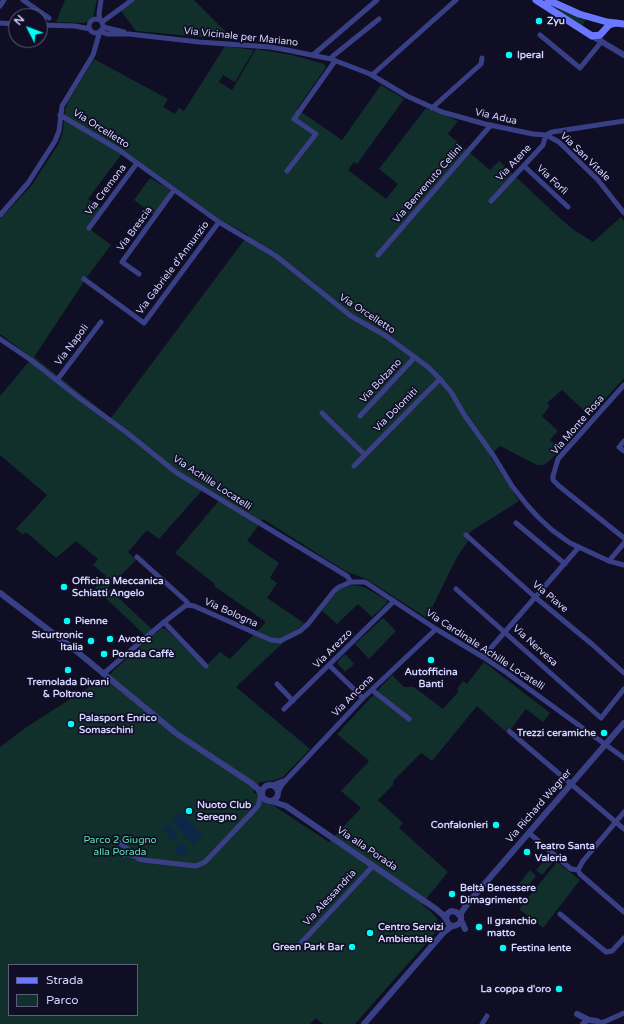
<!DOCTYPE html>
<meta charset="utf-8">
<style>
body{margin:0}
#map{position:relative;width:624px;height:1024px;overflow:hidden;background:#100e25;font-family:"Varela Round",sans-serif}
canvas{display:block}
.legend{position:absolute;left:8px;top:964px;width:130px;height:52px;box-sizing:border-box;background:#100e25;border:1px solid #5e5d7c;margin:0;padding:5px 7px;list-style:none;font-size:12px;color:#d3d3ff}
.legend li{display:flex;align-items:center;gap:8px;height:20px}
.legend b{width:20px;border:1px solid #5e5d7c}
.north{position:absolute;left:8px;top:8px;width:40px;height:40px;box-sizing:border-box;background:#100e25;border:1px solid #5e5d7c;border-radius:50%;rotate:312deg;font-size:11px;font-weight:700;line-height:16px;text-align:center;color:#d3d3ff}
.north::after{content:'';display:block;margin:auto;width:14px;height:18px;background:#00fef8;clip-path:polygon(50% 0,100% 100%,50% 72%,0 100%)}
</style>
<div id="map">
<canvas width="624" height="1024"></canvas>
<ul class="legend">
<li><b style="height:5px;background:#6a78ff"></b>Strada</li>
<li><b style="height:11px;background:#112f2b"></b>Parco</li>
</ul>
<div class="north">N</div>
</div>
<script>
const context = document.querySelector('canvas').getContext('2d');
context.lineJoin = 'round';
function fillPath(path, color) { context.fillStyle = color; context.fill(path, 'evenodd'); }
const toPath = rows => new Path2D(rows.map(r => 'M' + r).join(''));
function trace(path, color, width, dash) { context.strokeStyle = color; context.lineWidth = width; context.lineCap = dash ? 'butt' : 'round'; context.setLineDash(dash || []); context.stroke(path); }
function drawText(font, color, halo, rows, align = 'center') {
  context.font = font + ' "Varela Round",sans-serif'; context.lineWidth = 3.5; context.setLineDash([]); context.textBaseline = 'middle'; context.strokeStyle = halo; context.fillStyle = color; for (const [text, x, y, turn = 0] of rows) {
    context.save(); context.translate(x, y); context.rotate((+turn || 0) * Math.PI / 180); context.textAlign = isNaN(turn) ? turn : align; if (halo) context.strokeText(text, 0, 0); context.fillText(text, 0, 0); context.restore();
  }
}
fillPath(toPath([
 [65,0,97,0,93,18,87,22,83,23,56,22],
 [135,0,194,0,234,40,136,31,121,11],
 [560,10,587,18,584,22,583,26,559,12],
 [225,46,254,50,235,82,223,75,202,111,219,82,232,90,256,49,292,55,324,64,326,66,324,70,297,109,342,140,381,85,404,99,357,164,354,162,348,170,386,199,398,184,379,169,426,108,458,121,448,134,490,170,499,161,563,221,574,230,593,242,621,217,624,221,624,378,590,416,562,390,547,403,550,406,542,416,557,430,557,432,550,440,561,449,547,463,543,465,537,465,500,446,491,454,491,458,519,501,470,532,468,541,457,557,427,618,366,579,345,571,263,519,247,541,279,563,270,578,277,583,267,598,304,623,236,687,310,749,283,777,272,781,260,782,253,792,329,842,361,808,341,791,369,761,337,734,392,675,404,687,414,687,443,709,459,691,457,689,463,681,467,684,484,662,550,713,543,722,526,709,511,729,508,727,505,731,477,706,432,761,421,753,393,781,393,785,378,800,403,823,399,828,448,872,422,904,432,913,437,918,438,925,436,932,355,1024,323,1024,316,1018,310,1024,0,1024,0,747,25,728,100,680,102,679,105,681,114,670,149,639,95,588,106,576,93,565,98,559,76,541,56,558,26,532,23,535,16,529,47,495,0,455,0,396,32,358,0,334,0,219,32,185,59,143,63,131,65,110,68,101,94,59,168,99,163,107,175,114,179,108,184,111],
 [124,151,219,219,248,235,111,418,34,357,87,277,111,245,87,227,101,208,88,199],
 [205,487,222,497,175,553,215,584,214,586,266,622,230,659,220,652,205,667,166,629,162,628,156,633,108,588,136,560,128,552,147,530,159,539],
 [9,965,137,965,137,1015,9,1015],
 [150,178,169,189,169,193,154,215,134,200],
 [352,585,364,587,387,600,387,603,372,617,358,604,337,624,322,611,333,596,340,589],
 [383,618,396,631,369,659,355,644],
 [345,654,354,664,345,672,338,664,338,661],
 [550,854,556,859,542,875,536,870],
 [557,862,580,880,543,928,519,909],
 [530,870,536,876,525,890,519,884]
]), '#112f2b');
fillPath(toPath([
 [181,812,203,835,193,845,171,821],
 [168,824,179,836,174,841,162,830],
 '175 850a6 6 0 1 1 12 0a6 6 0 1 1-12 0Z'
]), '#0b2847');
trace(toPath([
 [23,0,49,18],
 [0,6,4,0],
 '89 26a7 7 0 1 1 14 0a7 7 0 1 1-14 0Z',
 [100,20,99,14,101,0],
 [102,22,132,0],
 [0,23,16,24],
 [40,25,75,26,90,29],
 [103,27,124,32],
 [540,35,580,68,602,41],
 [313,55,377,0],
 [331,59,333,56,379,19],
 [372,75,456,0],
 [432,108,481,64,482,58],
 [60,115,119,150,219,222,276,256,351,316,386,336,428,367,440,379,451,392,465,416,493,455,512,486,527,505,539,518,552,530,570,543,609,561,624,565],
 [546,135,559,142,598,180,624,213],
 [524,166,568,207],
 [287,171,316,134,294,119,335,61],
 [491,201,543,145,546,135],
 [0,215,28,183,55,141,59,131,62,106,93,55,100,31,107,34,129,34,199,42,270,47,287,50,331,59,370,74,407,96,442,112,485,124,533,134,546,135,552,132,624,121],
 [89,228,137,163],
 [378,255,491,125],
 [139,274,122,262,174,190],
 [84,279,144,323,219,222],
 [0,339,31,360,78,397,126,432,177,473,347,576,351,582],
 [57,380,101,322],
 [624,385,558,459,553,476,553,480,559,486,624,538],
 [322,413,365,455],
 [360,416,415,357],
 [624,441,619,447,624,451],
 [354,466,440,379],
 [516,523,565,564],
 [466,535,535,597,593,645,624,673],
 [137,557,186,601,189,605],
 [609,561,624,543],
 [456,589,601,718,624,689],
 [164,622,206,666],
 [483,657,579,547],
 [330,666,363,698],
 [103,674,164,622,185,606,189,605,194,606,271,640,280,641,300,631,308,624,334,591,339,587,351,582,365,582,436,629,483,657,507,673,624,758],
 [277,684,293,701],
 [372,690,409,719],
 [284,709,394,601],
 [509,731,624,829],
 [272,785,286,780],
 [278,793,281,786,287,779,363,698,436,629],
 [529,833,571,869,578,870],
 [119,842,139,859,143,860,196,866,205,862,258,806,261,795],
 [124,855,129,854,133,856],
 [578,870,583,861,624,812],
 [578,870,580,874,624,912],
 [560,914,606,952,612,951,624,938],
 [301,943,373,866],
 [600,1023,604,1022,624,1013],
 [482,1024,487,1016]
]), '#393f85', 5);
trace(toPath([
 [592,36,624,55],
 [0,593,75,650,177,734,251,783,258,789,261,795],
 '262 793a8 8 0 1 1 16 0a8 8 0 1 1-16 0Z',
 [271,801,286,806,436,909,443,915,446,919],
 [461,917,456,912,451,911,447,914,446,919,449,925,454,926,459,924,461,920,461,913,468,903,624,723],
 [461,920,465,929],
 [577,1014,589,1020],
 [364,1024,444,932,452,926],
 [583,1024,586,1021,589,1020,597,1021,602,1024]
]), '#393f85', 6);
trace(toPath([
 [536,0,592,36,600,35,609,25,616,23],
 [548,0,579,14,607,22,624,24]
]), '#6a78ff', 7);
for (const [x, y, r, color] of [
 [539,21,4,"#00fef8"],
 [509,55,4,"#00fef8"],
 [64,587,4,"#00fef8"],
 [67,621,4,"#00fef8"],
 [110,639,4,"#00fef8"],
 [91,641,4,"#00fef8"],
 [104,654,4,"#00fef8"],
 [431,660,4,"#00fef8"],
 [68,670,4,"#00fef8"],
 [71,724,4,"#00fef8"],
 [604,733,4,"#00fef8"],
 [189,811,4,"#00fef8"],
 [496,825,4,"#00fef8"],
 [527,852,4,"#00fef8"],
 [452,894,4,"#00fef8"],
 [479,927,4,"#00fef8"],
 [370,933,4,"#00fef8"],
 [352,947,4,"#00fef8"],
 [503,948,4,"#00fef8"],
 [559,989,4,"#00fef8"]
]) { const dot = new Path2D(); dot.arc(x, y, r, 0, 2 * Math.PI); context.fillStyle = color; context.fill(dot); trace(dot, '#100e25', 1.5); }
drawText('bold 10px', '#d3d3ff', '#100e25', [
 ["Zyu",547,21],
 ["Iperal",517,55],
 ["Officina Meccanica",72,581],
 ["Schiatti Angelo",72,593],
 ["Pienne",75,621],
 ["Sicurtronic",83,635,"right"],
 ["Italia",83,647,"right"],
 ["Avotec",118,639],
 ["Porada Caffè",112,654],
 ["Autofficina",431,672,"center"],
 ["Banti",431,684,"center"],
 ["Tremolada Divani",68,682,"center"],
 ["& Poltrone",68,694,"center"],
 ["Palasport Enrico",79,718],
 ["Somaschini",79,730],
 ["Trezzi ceramiche",596,733,"right"],
 ["Nuoto Club",197,805],
 ["Seregno",197,817],
 ["Confalonieri",488,825,"right"],
 ["Teatro Santa",535,846],
 ["Valeria",535,858],
 ["Beltà Benessere",460,888],
 ["Dimagrimento",460,900],
 ["Il granchio",487,921],
 ["matto",487,933],
 ["Centro Servizi",378,927],
 ["Ambientale",378,939],
 ["Green Park Bar",344,947,"right"],
 ["Festina lente",511,948],
 ["La coppa d'oro",551,989,"right"]
], 'left');
drawText('10px', '#d3d3ff', '#100e25', [
 ["Via Vicinale per Mariano",241,37,6],
 ["Via Adua",496,117,13],
 ["Via Orcelletto",101,129,32],
 ["Via San Vitale",585,157,44],
 ["Via Atene",514,163,-47],
 ["Via Forlì",552,180,43],
 ["Via Benvenuto Cellini",428,184,-49],
 ["Via Cremona",106,190,-53],
 ["Via Brescia",135,229,-54],
 ["Via Gabriele d'Annunzio",173,268,-53],
 ["Via Orcelletto",367,314,33],
 ["Via Napoli",72,345,-53],
 ["Via Bolzano",381,381,-47],
 ["Via Dolomiti",396,410,-45],
 ["Via Monte Rosa",578,425,-49],
 ["Via Achille Locatelli",212,483,33],
 ["Via Piave",550,597,40],
 ["Via Bologna",231,613,24],
 ["Via Nervesa",535,646,42],
 ["Via Arezzo",333,649,-45],
 ["Via Cardinale Achille Locatelli",485,650,33],
 ["Via Ancona",353,696,-45],
 ["Via Richard Wagner",539,806,-49],
 ["Via alla Porada",367,849,34],
 ["Via Alessandria",330,898,-47]
]);
drawText('10px', '#5de1b0', '#100e25', [
 ["Parco 2 Giugno",120,840],
 ["alla Porada",120,852]
]);
</script>
